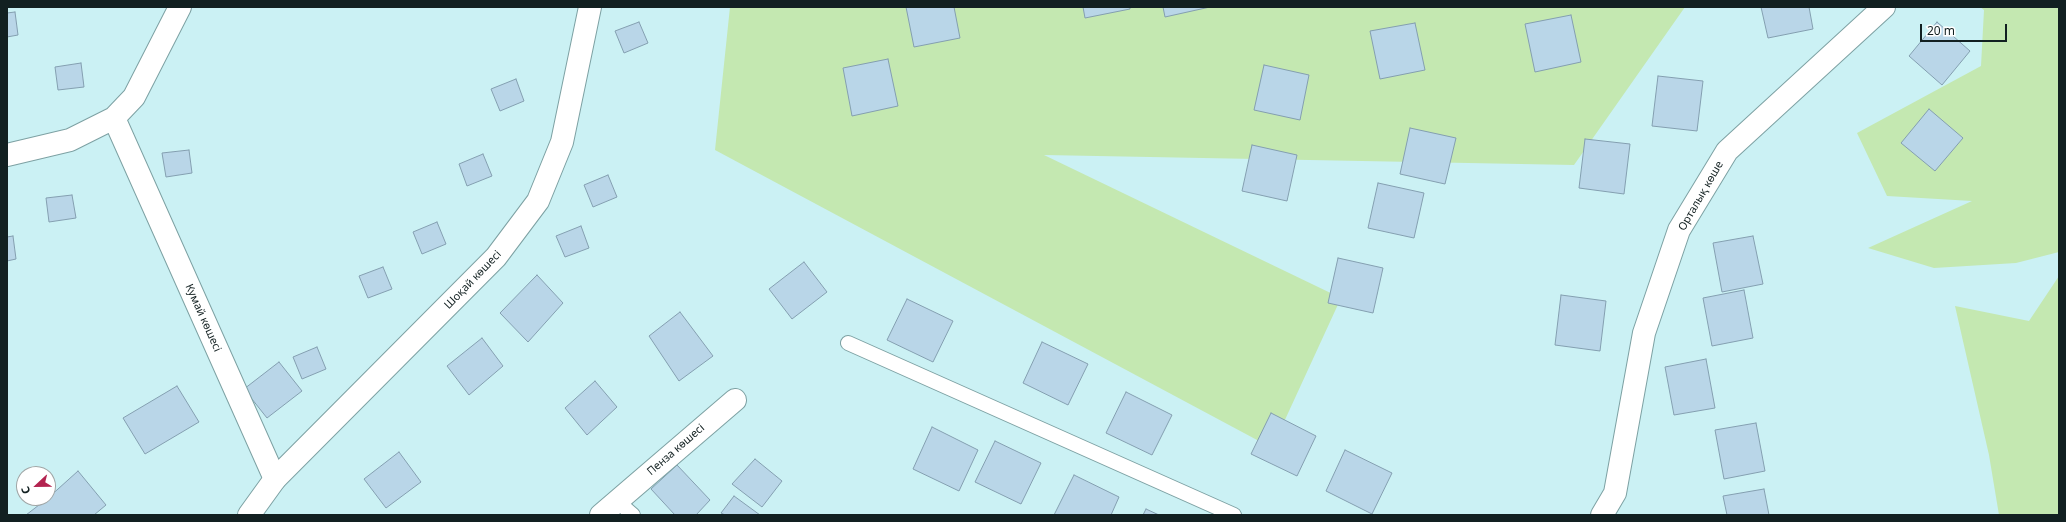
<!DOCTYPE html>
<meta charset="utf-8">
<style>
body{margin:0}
#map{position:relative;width:2066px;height:522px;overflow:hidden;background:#cbf1f4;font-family:"Noto Sans",sans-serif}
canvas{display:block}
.frame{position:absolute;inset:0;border:8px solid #122021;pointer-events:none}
.north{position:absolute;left:16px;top:466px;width:40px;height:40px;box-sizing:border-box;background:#fff;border:1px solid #a0a6a6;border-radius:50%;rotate:248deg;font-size:11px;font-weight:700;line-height:16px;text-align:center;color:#122021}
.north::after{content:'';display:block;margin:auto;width:14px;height:18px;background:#b32350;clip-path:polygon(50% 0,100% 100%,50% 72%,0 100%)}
.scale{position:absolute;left:1920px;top:24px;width:87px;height:18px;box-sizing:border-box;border:2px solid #122021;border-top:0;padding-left:5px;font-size:12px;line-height:14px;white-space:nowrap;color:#122021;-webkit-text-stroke:3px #fff;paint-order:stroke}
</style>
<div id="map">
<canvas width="2066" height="522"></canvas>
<div class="frame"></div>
<div class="north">С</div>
<div class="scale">20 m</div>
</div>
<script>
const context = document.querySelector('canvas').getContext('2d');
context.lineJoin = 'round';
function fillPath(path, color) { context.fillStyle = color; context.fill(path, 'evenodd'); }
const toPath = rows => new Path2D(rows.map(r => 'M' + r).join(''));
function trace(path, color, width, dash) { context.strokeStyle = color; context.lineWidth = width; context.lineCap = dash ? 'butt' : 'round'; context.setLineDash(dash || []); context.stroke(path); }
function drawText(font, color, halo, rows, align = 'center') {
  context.font = font + ' "Noto Sans",sans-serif'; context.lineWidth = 3; context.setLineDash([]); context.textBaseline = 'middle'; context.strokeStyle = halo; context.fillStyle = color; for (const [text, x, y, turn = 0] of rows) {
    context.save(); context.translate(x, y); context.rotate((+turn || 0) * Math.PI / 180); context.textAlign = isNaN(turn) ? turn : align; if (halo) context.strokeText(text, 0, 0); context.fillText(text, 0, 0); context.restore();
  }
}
fillPath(toPath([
 [730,7,1685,7,1574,165,1044,155,1341,298,1272,448,715,150],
 [1980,7,2059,7,2059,252,2016,263,1934,268,1868,248,1972,201,1887,196,1857,133,1981,66,1984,10],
 [2059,276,2059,515,1999,515,1989,455,1955,306,2029,321]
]), '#c4e8b1');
const building = toPath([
 [906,7,954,7,960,38,914,47,906,7],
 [1083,7,1130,7,1130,9,1085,18,1083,7],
 [1163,7,1210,7,1165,17,1163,7],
 [1761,7,1809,7,1813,29,1768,38,1761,7],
 [15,12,18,35,7,37,7,13,15,12],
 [1571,15,1581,62,1535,72,1525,24,1571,15],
 [639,22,648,43,624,53,615,31,639,22],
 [1937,22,1970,51,1942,85,1909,56,1937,22],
 [1415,23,1425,70,1380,79,1370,31,1415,23],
 [888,59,898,106,852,116,843,68,888,59],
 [81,63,84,87,58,90,55,67,81,63],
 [1264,65,1309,75,1300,120,1254,110,1264,65],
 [1658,76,1703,81,1697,131,1652,126,1658,76],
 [516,79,524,101,500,111,491,89,516,79],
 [1929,109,1963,138,1935,171,1901,143,1929,109],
 [1410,128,1456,138,1445,184,1400,174,1410,128],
 [1585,139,1630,144,1624,194,1579,188,1585,139],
 [1252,145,1297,155,1287,201,1242,191,1252,145],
 [189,150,192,173,166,177,162,153,189,150],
 [483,154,492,176,467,186,459,164,483,154],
 [608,175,617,197,593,207,584,185,608,175],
 [1378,183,1424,193,1414,238,1368,228,1378,183],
 [72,195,76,218,49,222,46,198,72,195],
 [437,222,446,244,422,254,413,232,437,222],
 [581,226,589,248,565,257,556,236,581,226],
 [13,236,16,259,7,261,7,237,13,236],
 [1753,236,1763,284,1722,292,1713,243,1753,236],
 [1338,258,1383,268,1373,313,1328,303,1338,258],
 [804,262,827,292,792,319,769,289,804,262],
 [383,267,392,289,368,298,359,276,383,267],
 [537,275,563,303,528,342,500,313,537,275],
 [1744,290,1753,338,1712,346,1703,298,1744,290],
 [1561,295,1606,301,1600,351,1555,345,1561,295],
 [907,299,953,321,933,362,887,340,907,299],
 [680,312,713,356,679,381,649,336,680,312],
 [482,338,503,366,469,395,447,366,482,338],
 [1042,342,1088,364,1068,405,1023,383,1042,342],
 [317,347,326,369,302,379,293,357,317,347],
 [1706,359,1715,408,1674,415,1665,367,1706,359],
 [279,362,302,391,267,418,244,389,279,362],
 [595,381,617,407,587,435,565,408,595,381],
 [177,386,199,422,145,454,123,418,177,386],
 [1126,392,1172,415,1152,455,1106,433,1126,392],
 [1271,413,1316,436,1297,476,1251,454,1271,413],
 [1756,423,1765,471,1724,479,1715,430,1756,423],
 [932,427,978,450,959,491,913,469,932,427],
 [995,441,1041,463,1021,504,975,482,995,441],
 [1345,450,1392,473,1372,514,1326,491,1345,450],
 [399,452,421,482,386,508,364,479,399,452],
 [755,459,782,481,762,507,732,484,755,459],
 [677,465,710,500,696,515,675,515,651,489,677,465],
 [78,471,106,505,94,515,26,515,48,498,78,471],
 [1074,475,1119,497,1111,515,1054,515,1074,475],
 [1764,489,1769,515,1727,515,1723,496,1764,489],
 [734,496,760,515,725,515,721,513,734,496],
 [1146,509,1159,515,1143,515,1146,509]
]);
fillPath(building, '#b9d6e8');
trace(building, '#849fb0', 1);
const service = toPath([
 [848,343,1234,515],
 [617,501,633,515]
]);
const minor = toPath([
 [114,118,275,479],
 [7,155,70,140,114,118,134,97,180,7],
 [601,515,735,400],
 [1602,515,1615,493,1644,333,1679,230,1727,151,1884,7]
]);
const tertiary = toPath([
 [249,515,275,479,496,257,538,201,562,142,590,7]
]);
trace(service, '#7da1a3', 16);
trace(minor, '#7da1a3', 24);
trace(tertiary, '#7da1a3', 24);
trace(service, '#fff', 14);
trace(minor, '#fff', 22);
trace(tertiary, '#fff', 22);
drawText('11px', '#122021', '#fff', [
 ["Орталық көше",1701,196,-60],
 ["Шоқай көшесі",473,280,-46],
 ["Кумай көшесі",203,318,66],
 ["Пенза көшесі",676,450,-41]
]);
</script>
